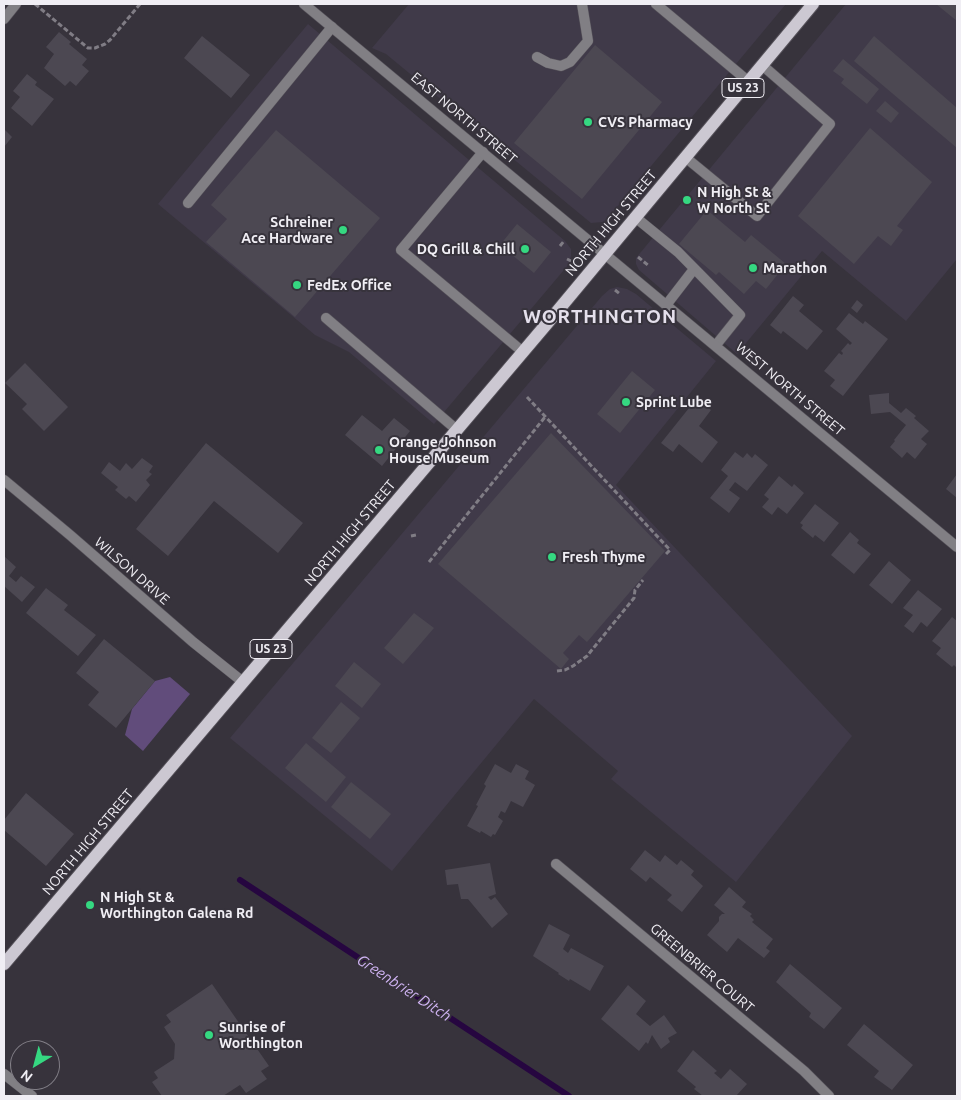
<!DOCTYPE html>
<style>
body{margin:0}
#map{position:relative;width:961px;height:1100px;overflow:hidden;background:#37333c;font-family:Ubuntu,sans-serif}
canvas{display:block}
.frame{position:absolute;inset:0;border:5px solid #f0eef4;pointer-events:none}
.north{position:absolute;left:10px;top:1040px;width:50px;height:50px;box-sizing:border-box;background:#37333c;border:1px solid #817e86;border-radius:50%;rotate:217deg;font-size:14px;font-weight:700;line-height:20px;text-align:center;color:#f0eef4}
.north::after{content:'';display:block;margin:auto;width:18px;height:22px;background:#35d881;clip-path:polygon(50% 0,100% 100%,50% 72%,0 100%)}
</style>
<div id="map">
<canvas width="961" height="1100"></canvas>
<div class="frame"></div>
<div class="north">N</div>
</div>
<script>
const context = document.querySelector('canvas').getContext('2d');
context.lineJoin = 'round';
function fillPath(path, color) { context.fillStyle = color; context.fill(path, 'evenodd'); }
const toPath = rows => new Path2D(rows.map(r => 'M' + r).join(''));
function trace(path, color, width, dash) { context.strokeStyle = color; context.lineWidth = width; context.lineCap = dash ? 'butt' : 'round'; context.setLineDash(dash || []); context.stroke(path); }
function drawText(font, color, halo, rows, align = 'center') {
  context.font = font + ' Ubuntu,sans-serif'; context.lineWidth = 4; context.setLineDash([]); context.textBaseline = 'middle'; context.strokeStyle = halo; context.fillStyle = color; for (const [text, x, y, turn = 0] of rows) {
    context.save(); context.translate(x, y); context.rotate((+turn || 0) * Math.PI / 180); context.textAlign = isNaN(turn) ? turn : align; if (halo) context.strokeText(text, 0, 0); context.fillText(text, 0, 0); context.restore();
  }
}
fillPath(toPath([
 [409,4,786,4,607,219,603,222,591,223,386,54,372,48],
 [846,4,957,4,957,259,906,321,822,251,737,354,639,270,636,264,636,258],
 [308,24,565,241,571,249,571,256,569,264,434,424,349,352,315,335,158,204],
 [617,287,627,289,636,294,716,361,616,485,852,736,736,882,611,779,618,771,534,699,392,871,230,738,602,296,610,289]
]), '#403a49');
fillPath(toPath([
 [170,677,190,694,143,751,125,735,132,709,155,681]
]), '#614c7b');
trace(toPath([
 [240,880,569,1096]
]), '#260640', 6);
fillPath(toPath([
 [936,4,957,4,957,21],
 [59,32,71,42,69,44,87,59,82,65,89,71,76,86,70,81,65,86,44,68,54,54,46,47],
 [202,36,250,75,231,98,184,58],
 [874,36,957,108,957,148,854,61],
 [595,45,662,102,582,199,514,143],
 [843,59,879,89,867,104,841,83,844,79,833,71],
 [27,74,37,82,35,85,54,99,32,126,11,108,20,97,13,91],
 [885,101,899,113,891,123,876,111],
 [870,128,932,182,897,226,903,230,891,246,878,236,854,264,798,216],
 [4,129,12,137,4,147],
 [276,130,380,218,295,317,206,242,227,219,211,205],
 [707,210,745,242,751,235,786,264,766,289,756,281,744,294,719,272,716,275,679,244],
 [517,224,551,252,534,273,500,245],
 [793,296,804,305,799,311,823,331,807,350,783,331,781,334,770,325],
 [857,300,863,305,857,313,851,308],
 [849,313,863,324,865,321,888,339,843,396,830,386,835,380,824,371,839,353,842,355,843,353,841,351,848,343,850,345,852,343,836,329],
 [25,363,68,407,44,431,22,409,27,404,5,383],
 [632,371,655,390,620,433,597,414],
 [889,393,889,403,901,413,906,408,916,416,914,418,929,431,921,439,927,444,915,459,907,452,902,458,890,447,895,441,894,440,906,425,890,412,871,414,869,395],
 [697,398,711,410,699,426,718,442,702,463,679,444,673,452,661,443],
 [362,415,382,431,394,418,410,431,382,466,345,435],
 [551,433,665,551,587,642,579,635,563,653,569,659,561,669,438,564],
 [206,443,303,523,278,553,214,501,168,556,136,529],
 [735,452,743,458,747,453,752,458,755,454,768,465,747,491,735,482,729,490,740,498,729,513,710,498,728,476,721,470],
 [142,458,153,466,149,472,152,474,146,480,150,485,136,502,129,496,126,499,115,490,118,487,101,473,109,462,120,471,126,463,132,469],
 [957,474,957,498,946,489],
 [779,476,792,487,794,484,804,493,787,514,778,507,772,515,762,507,769,499,764,495],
 [815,504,839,523,824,542,815,535,813,538,801,528,803,525,800,523],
 [850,532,859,540,857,543,871,554,854,574,831,555],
 [4,556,16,567,9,576,16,582,21,576,35,587,22,602,4,586],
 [889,561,911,580,892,604,869,585],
 [46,588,68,605,64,610,96,635,78,656,26,613],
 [918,590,942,609,927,627,921,622,913,633,904,626,913,615,903,608],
 [414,613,434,628,403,664,384,648],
 [952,617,957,621,957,668,954,665,952,667,936,654,941,648,932,641],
 [104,639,155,681,116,728,88,705,99,692,76,673],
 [354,662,381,684,362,708,335,686],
 [341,702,360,718,331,753,312,738],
 [306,743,346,777,326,802,285,768],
 [495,764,511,773,516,764,529,771,525,779,535,785,523,807,511,801,505,813,501,811,498,817,503,821,495,835,493,834,491,837,481,831,480,833,467,826,478,806,476,805,486,786,484,784],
 [351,782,391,814,370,839,331,807],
 [26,793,74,834,46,866,4,830,4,820],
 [645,850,660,862,665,855,677,865,681,860,694,871,691,875,703,886,682,912,667,900,672,895,650,877,646,882,630,869],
 [490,863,496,894,488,897,491,900,495,897,508,914,492,928,468,899,461,899,458,884,447,885,445,870],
 [729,887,746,902,742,907,752,914,750,916,754,920,752,922,773,939,766,948,770,951,764,958,738,938,727,952,707,935,719,921,719,917,722,914,725,914,714,905],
 [549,924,570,935,563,949,568,953,571,948,604,966,590,991,570,979,569,981,558,974,559,973,533,956],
 [790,964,842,1008,824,1029,809,1017,811,1013,776,982],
 [212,984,269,1066,261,1071,267,1079,246,1093,240,1085,223,1096,162,1096,152,1082,158,1078,154,1072,174,1059,175,1044,164,1027,171,1022,166,1015],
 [628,985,646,1001,636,1014,650,1026,664,1015,677,1033,668,1038,670,1042,661,1049,652,1035,648,1044,646,1042,639,1051,601,1019],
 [864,1024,913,1065,892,1090,874,1077,879,1071,847,1045],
 [693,1050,717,1071,714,1073,721,1079,730,1069,747,1084,736,1096,703,1096,694,1089,696,1087,677,1071]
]), '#4c4852');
const lane = toPath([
 [656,4,748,81],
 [537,57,548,63,561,66,570,62,588,41,582,4],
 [483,152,401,250,523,352],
 [685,157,757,216,830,124,762,65],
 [188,203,332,27],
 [635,217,678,252,740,315,716,345],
 [667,304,694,269],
 [326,318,457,430]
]);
const street = toPath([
 [304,4,957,547],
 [4,19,16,4],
 [4,480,70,535,193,642,243,682],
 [556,864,804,1071,829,1096],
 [4,1074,32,1096]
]);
const primary = toPath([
 [4,964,550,320,813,4]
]);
trace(lane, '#555159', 11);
trace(street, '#555159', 11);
trace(primary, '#555159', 14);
trace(toPath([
 [35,4,88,48,95,48,105,44,110,40,140,4],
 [560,246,564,241],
 [638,257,649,266],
 [567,259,571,261],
 [615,290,620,294],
 [527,397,670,550,665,555],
 [411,536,416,535],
 [429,562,545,417],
 [557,671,565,670,573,666,587,656,634,598,635,590,643,580]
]), '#807d85', 3, [5, 2.5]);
trace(lane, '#817f84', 10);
trace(street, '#817f84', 10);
trace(primary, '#ccc8d2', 12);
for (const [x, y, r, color] of [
 [588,122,5,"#35d881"],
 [687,200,5,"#35d881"],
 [343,230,5,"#35d881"],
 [525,249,5,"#35d881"],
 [753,268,5,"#35d881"],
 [297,285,5,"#35d881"],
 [626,402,5,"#35d881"],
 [379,450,5,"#35d881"],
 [552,557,5,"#35d881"],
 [90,905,5,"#35d881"],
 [209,1035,5,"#35d881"]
]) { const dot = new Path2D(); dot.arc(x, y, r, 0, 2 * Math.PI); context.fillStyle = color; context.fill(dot); trace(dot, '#37333c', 2); }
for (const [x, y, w] of [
 [743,88,42],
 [271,649,42]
]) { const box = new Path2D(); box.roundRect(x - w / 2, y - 9.5, w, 19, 4); context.fillStyle = '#37333c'; context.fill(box); trace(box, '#f0eef4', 1); }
drawText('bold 12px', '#f0eef4', null, [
 ["US 23",743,88],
 ["US 23",271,649]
]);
drawText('14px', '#f0eef4', '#37333c', [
 ["EAST NORTH STREET",464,118,40],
 ["NORTH HIGH STREET",611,223,-50],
 ["WEST NORTH STREET",790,389,40],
 ["NORTH HIGH STREET",350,533,-50],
 ["WILSON DRIVE",132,571,41],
 ["NORTH HIGH STREET",88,842,-50],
 ["GREENBRIER COURT",702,968,40]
]);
drawText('bold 14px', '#f0eef4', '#37333c', [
 ["CVS Pharmacy",598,122],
 ["N High St &",697,192],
 ["W North St",697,208],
 ["Schreiner",333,222,"right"],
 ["Ace Hardware",333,238,"right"],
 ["DQ Grill & Chill",515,249,"right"],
 ["Marathon",763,268],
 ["FedEx Office",307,285],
 ["Sprint Lube",636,402],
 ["Orange Johnson",389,442],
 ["House Museum",389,458],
 ["Fresh Thyme",562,557],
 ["N High St &",100,897],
 ["Worthington Galena Rd",100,913],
 ["Sunrise of",219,1027],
 ["Worthington",219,1043]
], 'left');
drawText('italic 15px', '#d1b5f5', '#37333c', [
 ["Greenbrier Ditch",404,988,33]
]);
context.letterSpacing = '1px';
drawText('bold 19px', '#e5e0ec', '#37333c', [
 ["WORTHINGTON",600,317]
]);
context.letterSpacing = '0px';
</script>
